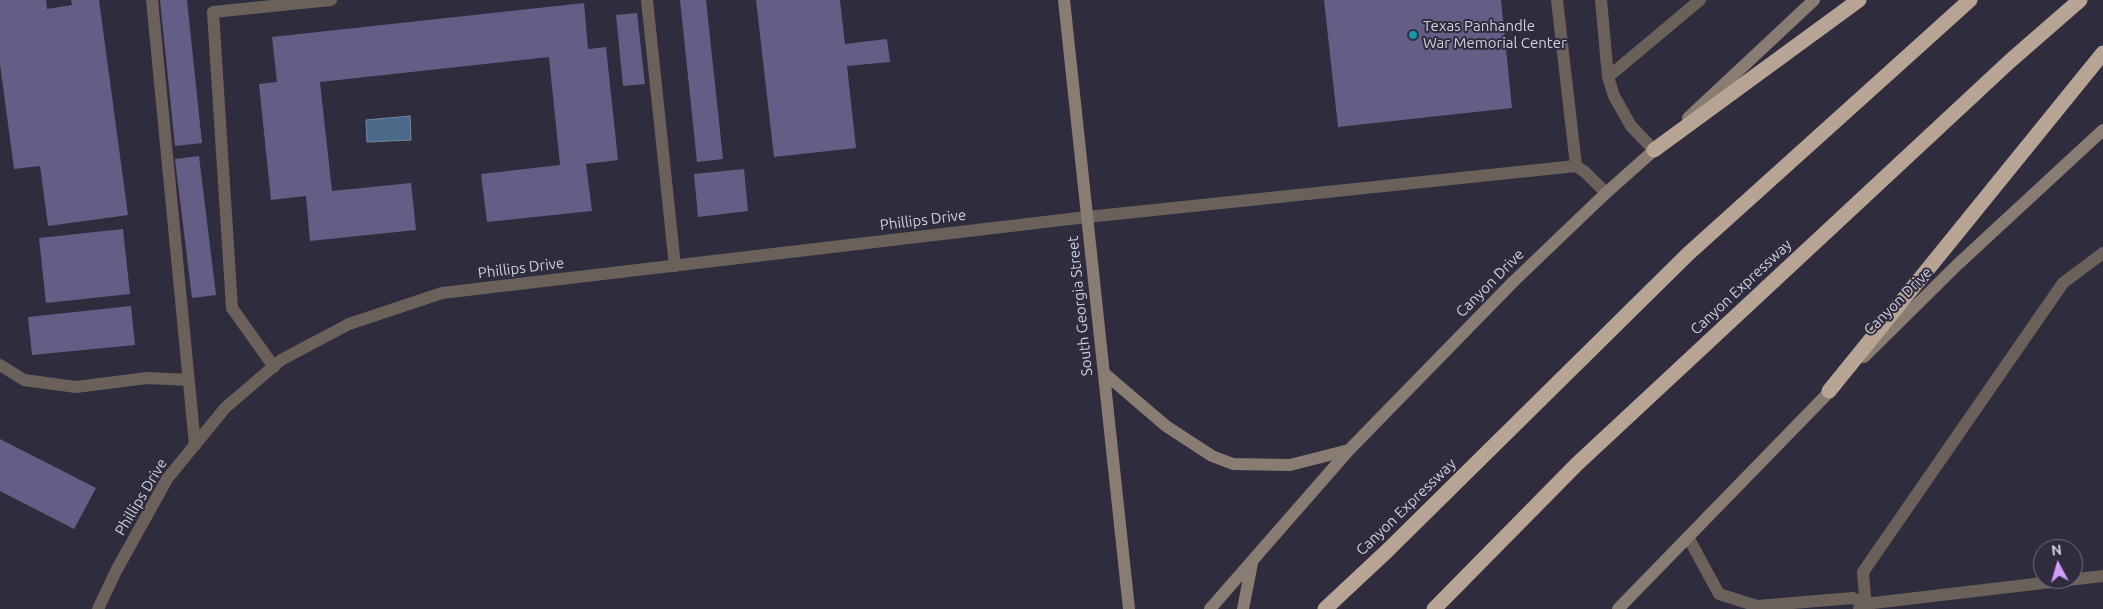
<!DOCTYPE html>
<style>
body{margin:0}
#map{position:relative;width:2103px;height:609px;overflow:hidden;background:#2f2c3e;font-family:Ubuntu,sans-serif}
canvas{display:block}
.north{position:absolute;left:2033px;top:539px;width:50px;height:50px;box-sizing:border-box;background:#2f2c3e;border:1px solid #706d7d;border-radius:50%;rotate:354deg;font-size:14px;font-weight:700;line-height:20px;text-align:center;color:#d1cfdb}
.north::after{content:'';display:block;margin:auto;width:18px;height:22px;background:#d39cfc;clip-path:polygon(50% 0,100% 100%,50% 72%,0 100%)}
</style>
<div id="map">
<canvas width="2103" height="609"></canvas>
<div class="north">N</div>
</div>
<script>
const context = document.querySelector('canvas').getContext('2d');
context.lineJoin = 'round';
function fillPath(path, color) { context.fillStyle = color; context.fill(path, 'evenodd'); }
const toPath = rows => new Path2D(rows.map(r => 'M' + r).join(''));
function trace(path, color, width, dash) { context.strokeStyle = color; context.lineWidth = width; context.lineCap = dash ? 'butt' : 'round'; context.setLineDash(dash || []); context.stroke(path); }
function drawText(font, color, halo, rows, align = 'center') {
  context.font = font + ' Ubuntu,sans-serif'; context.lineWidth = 4; context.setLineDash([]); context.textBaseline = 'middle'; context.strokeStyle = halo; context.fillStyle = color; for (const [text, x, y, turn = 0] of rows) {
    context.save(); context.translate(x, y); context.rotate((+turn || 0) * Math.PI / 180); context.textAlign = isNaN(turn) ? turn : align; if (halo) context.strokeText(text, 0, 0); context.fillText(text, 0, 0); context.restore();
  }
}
const water = toPath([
 [410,116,411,140,367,142,366,120,410,116]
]);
fillPath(water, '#4b6a8a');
trace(water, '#7388a2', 1);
fillPath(toPath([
 [0,0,46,0,47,9,72,5,71,0,99,0,128,215,48,226,40,166,14,169,0,64],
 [160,0,187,0,202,143,175,146],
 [680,0,706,0,723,159,697,162],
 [756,0,840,0,845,44,887,39,890,62,847,66,856,148,774,157],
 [1324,0,1501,0,1512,108,1338,127],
 [584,3,588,49,606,47,618,160,586,164,592,211,487,222,481,174,560,165,549,57,320,82,332,191,411,183,416,230,310,241,306,196,271,200,259,84,277,82,272,37],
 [637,13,645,84,623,86,616,15],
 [199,156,216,295,192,298,175,159],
 [744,169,748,211,698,217,694,174],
 [123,229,130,294,46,303,39,238],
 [131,306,135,345,32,355,28,317],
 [0,439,96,488,74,529,0,491]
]), '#645d85');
trace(toPath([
 [152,0,195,445],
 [647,0,675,266],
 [1557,0,1576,166,1585,172,1606,193],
 [1601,0,1608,77,1614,96,1631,126,1654,150],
 [1608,77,1700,0],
 [1087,217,1576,166],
 [0,365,24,380,76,387,147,378,189,380],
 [274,367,232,308,213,12,331,0],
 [1688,537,1719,594,1757,606,1853,598,1865,604],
 [1859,609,1865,604,2103,576],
 [1866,609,1863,572,2063,283,2103,253]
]), '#69615a', 12);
trace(toPath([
 [98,609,116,571,167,479,225,408,281,360,349,324,442,293,1087,217]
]), '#69615a', 12);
trace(toPath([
 [1064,0,1129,609],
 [1688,118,1814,0],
 [1864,357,1957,265,2103,130],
 [1104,373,1166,426,1212,456,1233,464,1290,465,1349,450],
 [1210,609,1349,450,1513,282,1606,193,1661,144],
 [1243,609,1252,563],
 [1618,609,1836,385]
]), '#897c72', 12);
trace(toPath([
 [1654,150,1859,0],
 [1829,391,2103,53],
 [1325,609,1388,550,1688,254,1970,0],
 [1434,609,1577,464,2010,61,2080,0]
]), '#b8a494', 15);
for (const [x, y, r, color] of [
 [1413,35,5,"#0f9aa8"]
]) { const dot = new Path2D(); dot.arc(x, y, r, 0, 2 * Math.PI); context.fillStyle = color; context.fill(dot); trace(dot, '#2f2c3e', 2); }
drawText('15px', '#d1cfdb', '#2f2c3e', [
 ["Texas Panhandle",1423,26],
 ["War Memorial Center",1423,43]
], 'left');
drawText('15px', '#d1cfdb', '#2f2c3e', [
 ["Phillips Drive",923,220,-7],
 ["Phillips Drive",521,268,-7],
 ["Canyon Drive",1490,283,-45],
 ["Canyon Expressway",1741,287,-43],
 ["Canyon Drive",1898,301,-45],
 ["South Georgia Street",1080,306,-96],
 ["Phillips Drive",141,497,-59],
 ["Canyon Expressway",1406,507,-44]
]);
</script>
